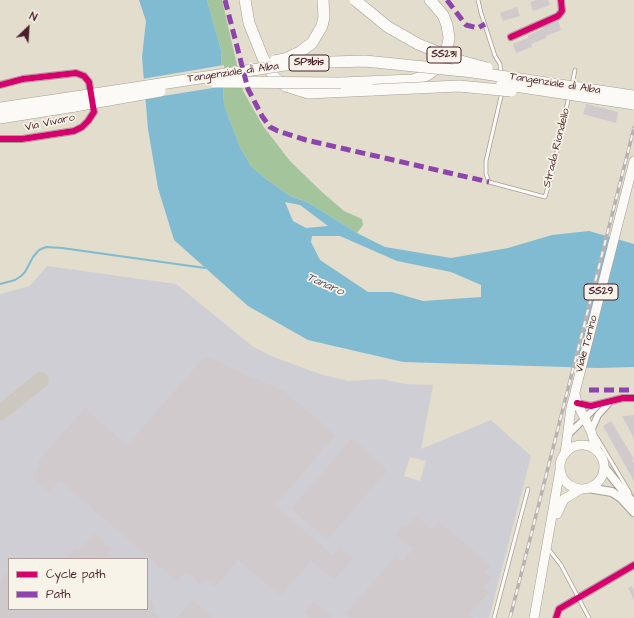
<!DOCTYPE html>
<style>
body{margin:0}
#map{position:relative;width:634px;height:618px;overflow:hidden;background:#e2ddcc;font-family:"Architects Daughter",sans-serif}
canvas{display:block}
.legend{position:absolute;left:8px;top:558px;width:140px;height:52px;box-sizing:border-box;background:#f7f3e8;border:1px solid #b29e9c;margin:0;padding:5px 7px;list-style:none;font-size:12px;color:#4a1f2b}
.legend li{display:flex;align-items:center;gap:8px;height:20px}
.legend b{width:20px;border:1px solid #b29e9c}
.north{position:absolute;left:8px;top:8px;width:40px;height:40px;-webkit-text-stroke:3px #f7f3e8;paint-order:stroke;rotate:25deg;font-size:11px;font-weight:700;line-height:16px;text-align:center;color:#4a1f2b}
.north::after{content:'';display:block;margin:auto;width:14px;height:18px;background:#4a1f2b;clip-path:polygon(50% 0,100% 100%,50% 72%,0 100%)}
</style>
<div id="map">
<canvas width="634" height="618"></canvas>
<ul class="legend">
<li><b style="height:5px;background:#d6006c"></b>Cycle path</li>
<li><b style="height:5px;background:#8e44ad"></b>Path</li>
</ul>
<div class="north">N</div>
</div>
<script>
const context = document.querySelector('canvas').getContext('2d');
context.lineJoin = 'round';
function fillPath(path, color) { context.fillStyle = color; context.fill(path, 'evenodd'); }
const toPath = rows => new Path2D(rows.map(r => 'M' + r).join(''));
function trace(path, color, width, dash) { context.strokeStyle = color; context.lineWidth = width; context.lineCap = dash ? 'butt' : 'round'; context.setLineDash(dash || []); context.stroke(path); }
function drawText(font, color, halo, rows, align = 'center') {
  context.font = font + ' "Architects Daughter",sans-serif'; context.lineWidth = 3.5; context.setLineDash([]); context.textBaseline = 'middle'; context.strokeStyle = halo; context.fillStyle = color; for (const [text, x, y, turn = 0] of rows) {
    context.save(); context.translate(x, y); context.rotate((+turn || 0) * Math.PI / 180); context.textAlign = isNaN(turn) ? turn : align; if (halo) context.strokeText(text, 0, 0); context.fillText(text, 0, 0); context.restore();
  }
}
fillPath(toPath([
 [47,266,176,284,252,346,271,356,320,374,348,381,381,379,405,384,433,385,421,449,491,420,531,456,489,618,0,618,0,294,30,286],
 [410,457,426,461,420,481,404,476],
 [9,559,147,559,147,609,9,609]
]), '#d0ced5');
fillPath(toPath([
 [207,0,222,0,243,91,263,126,290,161,322,192,344,211,362,219,363,225,357,233,309,203,290,196,266,179,251,166,240,147,224,105,221,50]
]), '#a4c59b');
fillPath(toPath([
 [139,0,207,0,221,50,224,105,240,147,251,166,266,179,290,196,309,203,357,233,385,247,451,258,508,248,552,235,589,231,634,244,634,367,598,368,403,362,308,340,248,306,174,240,158,188,148,129,142,57,146,21],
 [285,202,300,205,328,226,306,228,293,221],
 [312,236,340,236,397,261,451,272,481,285,481,297,423,301,392,292,368,292,320,260,311,242]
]), '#81bbd2');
fillPath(toPath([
 [224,65,225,86,144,99,142,79]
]), '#e2ddcc');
trace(toPath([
 [0,284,15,280,21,276,25,272,33,257,39,250,46,247,62,248,205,268]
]), '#81bbd2', 2);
trace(toPath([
 [0,413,41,380]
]), '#cdc8bf', 16);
fillPath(toPath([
 [537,0,548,0,550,5,533,11,530,2],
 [517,7,520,16,503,21,500,13],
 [558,20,561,30,546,36,546,38,531,44,532,47,516,53,513,44,528,38,528,35,543,29,542,26],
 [586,104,618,112,616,123,583,114],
 [205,356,284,391,336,435,275,505,333,555,340,547,353,558,334,580,311,561,280,596,238,560,215,587,206,580,201,585,186,572,177,582,60,481,49,493,30,477,40,466,36,463,85,408,127,445],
 [634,415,634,438,622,416],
 [611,421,634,459,632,460,634,463,634,481,603,426],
 [352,438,388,470,327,540,291,509],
 [416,515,432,529,439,521,491,566,485,572,492,578,484,587,489,592,469,614,474,618,351,618,346,613,396,555,403,560,413,549,395,534,402,525,405,527],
 [94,533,112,549,103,559,66,559,76,547,79,550],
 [9,571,9,609,147,609,147,598,156,606,152,611,160,618,0,618,0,581],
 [632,586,634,590,634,600,628,588],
 [192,600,214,618,176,618],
 [313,601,332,616,330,618,311,618,304,612]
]), '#d1cacd');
const lane = toPath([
 [478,0,481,13,495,56,500,64,501,74],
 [572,85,575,70],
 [502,92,486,161,486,174,489,182,545,197,552,174,569,96],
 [596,436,630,493],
 [550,551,561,565,589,618],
 [494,618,528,489]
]);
const street = toPath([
 [511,37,558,16,562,11,561,0],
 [0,85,23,79,76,73,84,76,89,82,94,112,88,121,82,127,74,131,22,139,0,139],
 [577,403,591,406,623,398,634,398],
 [591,431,598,415,608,404],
 [568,435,598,405],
 [556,618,559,609,634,565]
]);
const secondary = toPath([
 [604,467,634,504],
 [588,488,612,492,621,498,634,512]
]);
const primary = toPath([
 [575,394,577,403,591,431,597,451],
 '560 467a22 22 0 1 1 44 0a22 22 0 1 1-44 0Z',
 [565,454,571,408,634,161],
 [557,514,564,499,581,489],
 [534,618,560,470]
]);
const highway = toPath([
 [245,0,249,23,263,58,275,78,286,86,308,93,373,90],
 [341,83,413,80,427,75,437,68,447,49,449,38,447,25,443,15,430,0],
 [0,108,75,97],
 [0,118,75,106]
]);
trace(lane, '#a79f97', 4.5);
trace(street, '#a79f97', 8);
trace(secondary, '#a79f97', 10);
trace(primary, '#a79f97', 10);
trace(highway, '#a79f97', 12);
trace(lane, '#fbfaf7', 3);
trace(street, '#fbfaf7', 6);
trace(secondary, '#fbfaf7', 8);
trace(primary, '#fbfaf7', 9);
trace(highway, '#fbfaf7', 11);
const rail = toPath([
 [510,618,634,128]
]);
trace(rail, '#b8b2b2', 3.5);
trace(rail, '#f7f3e8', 2, [6]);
const highwayBridge = toPath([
 [355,0,388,27,418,44,457,60,487,68],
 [275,61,285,59,300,52,312,43,322,26,324,17,323,0],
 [215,82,341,83],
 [502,84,634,104],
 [373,90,459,86,511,91],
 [75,97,298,63,365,61,473,72,634,96],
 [75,106,160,91]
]);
trace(highwayBridge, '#a79f97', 12, []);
trace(highwayBridge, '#fbfaf7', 11);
trace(toPath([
 [225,0,248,89,262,116,270,127,278,131,306,140,489,182],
 [447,0,466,25,478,28,485,24],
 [589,390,634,390]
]), '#8e44ad', 5, [10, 5]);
trace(toPath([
 [511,37,558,16,562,11,561,0],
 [0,85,23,79,76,73,84,76,89,82,94,112,88,121,82,127,74,131,22,139,0,139],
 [577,403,591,406,623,398,634,398],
 [556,618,559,609,634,565]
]), '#d6006c', 6);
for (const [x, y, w] of [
 [444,55,34],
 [309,63,40],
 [601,292,34]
]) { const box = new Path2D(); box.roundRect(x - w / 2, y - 8, w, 16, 3); context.fillStyle = '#f7f3e8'; context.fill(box); trace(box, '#4a1f2b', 1); }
drawText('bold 10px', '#4a1f2b', null, [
 ["SS231",444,55],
 ["SP3bis",309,63],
 ["SS29",601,292]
]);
drawText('11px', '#4a1f2b', '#f7f3e8', [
 ["Tangenziale di Alba",233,73,-8],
 ["Tangenziale di Alba",555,84,9],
 ["Via Vivaro",50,123,-12],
 ["Strada Riondello",557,148,-76],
 ["Viale Torino",587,344,-75]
]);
drawText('italic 12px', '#4f5166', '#f7f3e8', [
 ["Tanaro",325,285,24]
]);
</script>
